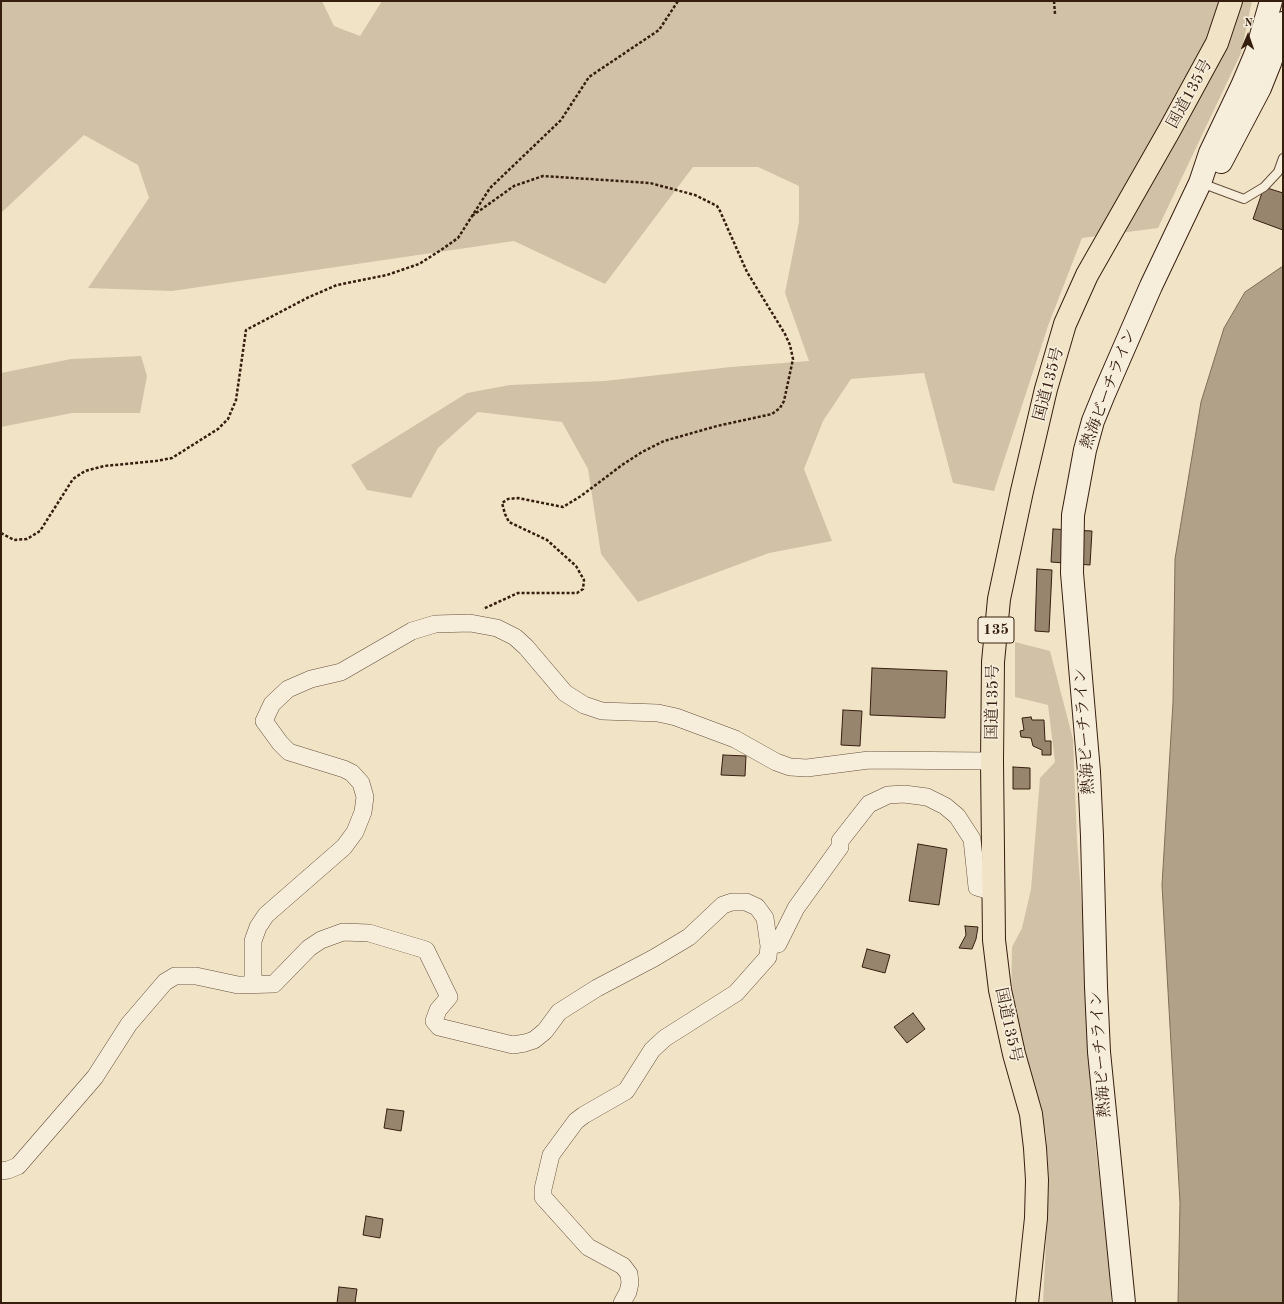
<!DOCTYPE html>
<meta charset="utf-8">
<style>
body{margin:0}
#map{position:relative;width:1284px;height:1304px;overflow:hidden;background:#f1e4c6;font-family:"Old Standard TT",serif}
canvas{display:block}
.frame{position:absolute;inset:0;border:2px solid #361e0f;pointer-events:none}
.north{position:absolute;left:1228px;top:16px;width:40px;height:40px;-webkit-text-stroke:3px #f6edda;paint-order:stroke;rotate:2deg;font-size:11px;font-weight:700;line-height:16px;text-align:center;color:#361e0f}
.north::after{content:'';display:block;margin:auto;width:14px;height:18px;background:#361e0f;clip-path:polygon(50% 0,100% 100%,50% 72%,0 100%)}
</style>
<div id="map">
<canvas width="1284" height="1304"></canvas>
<div class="frame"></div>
<div class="north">N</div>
</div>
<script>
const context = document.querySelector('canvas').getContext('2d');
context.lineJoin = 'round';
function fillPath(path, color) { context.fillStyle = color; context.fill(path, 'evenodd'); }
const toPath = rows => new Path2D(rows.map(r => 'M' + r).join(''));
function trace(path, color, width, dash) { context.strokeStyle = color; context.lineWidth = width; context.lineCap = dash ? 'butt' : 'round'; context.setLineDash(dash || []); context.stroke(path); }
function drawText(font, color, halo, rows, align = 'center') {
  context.font = font + ' "Old Standard TT","Noto Serif JP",serif'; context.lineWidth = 3.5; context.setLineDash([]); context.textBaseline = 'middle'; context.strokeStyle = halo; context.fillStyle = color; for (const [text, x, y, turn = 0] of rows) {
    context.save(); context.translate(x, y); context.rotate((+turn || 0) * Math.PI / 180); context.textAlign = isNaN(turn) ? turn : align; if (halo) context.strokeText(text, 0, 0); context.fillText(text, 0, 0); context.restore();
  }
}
fillPath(toPath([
 [1,1,322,1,334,26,360,36,382,1,1252,1,1241,53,1158,228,1082,238,1048,326,994,491,953,483,924,373,851,379,823,421,804,469,832,541,769,553,638,602,601,554,588,469,562,422,478,412,438,448,411,498,367,490,351,465,467,393,510,385,604,381,731,367,809,361,785,293,799,222,799,186,758,167,693,167,605,284,514,241,172,291,88,288,149,198,138,165,84,135,1,213],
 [141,356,147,376,140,413,72,413,1,427,1,373,71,359],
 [1015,642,1050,651,1073,739,1077,840,1084,936,1089,1052,1096,1150,1110,1272,1111,1303,1043,1303,1049,1181,1046,1133,1026,1065,1011,1001,1012,947,1022,928,1031,889,1040,778,1055,762,1048,705,1015,697]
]), '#d1c2a7');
const water = toPath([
 [1283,266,1283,1303,1178,1303,1180,1203,1162,885,1173,702,1175,559,1201,402,1224,328,1245,292,1283,266]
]);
fillPath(water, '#b1a188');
trace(water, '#806d58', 1);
const building = toPath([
 [1264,187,1283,193,1283,230,1253,219,1264,187],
 [1053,529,1092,531,1090,565,1051,562,1053,529],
 [1037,569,1052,570,1049,632,1035,631,1037,569],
 [872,668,947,671,945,718,870,715,872,668],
 [843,710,862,711,860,746,841,745,843,710],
 [1031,717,1032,720,1044,720,1045,741,1051,741,1051,755,1042,755,1042,750,1033,746,1031,738,1021,737,1020,731,1024,730,1022,718,1031,717],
 [723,755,746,756,745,776,721,775,723,755],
 [1013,767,1030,768,1030,789,1013,789,1013,767],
 [918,844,947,849,939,905,909,901,918,844],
 [965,926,978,927,976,939,972,949,959,948,966,935,965,926],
 [867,949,890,955,885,973,862,967,867,949],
 [913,1013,925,1029,907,1043,894,1027,913,1013],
 [387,1109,404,1111,401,1131,384,1128,387,1109],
 [366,1216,383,1219,380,1238,363,1235,366,1216],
 [339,1287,357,1289,355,1303,337,1303,339,1287]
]);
fillPath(building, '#97856e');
trace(building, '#361e0f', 1);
const lane = toPath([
 [1201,183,1244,199,1264,187,1278,172,1283,158]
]);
const street = toPath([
 [769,946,778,944,796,908,840,847,840,841,869,804,888,795,904,794,927,797,945,806,957,816,972,839,977,887,994,892],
 [253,984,253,941,258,927,266,915,344,847,355,832,363,812,365,797,361,783,352,773,344,769,289,752,280,743,264,721,272,704,288,689,311,679,341,672,412,631,435,624,470,623,497,628,515,637,526,647,565,693,584,705,602,711,658,713,676,717,735,739,776,762,790,767,807,768,869,760,992,761],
 [1,1171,8,1170,18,1166,95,1077,129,1024,165,982,175,976,196,976,238,985,274,984,309,948,321,940,343,932,369,933,426,950,449,997,438,1010,434,1021,439,1027,513,1045,525,1043,534,1040,545,1031,559,1012,597,988,654,958,689,937,723,905,732,902,746,902,757,907,765,918,769,946,768,957,736,993,665,1038,652,1050,626,1091,584,1115,576,1121,551,1155,543,1189,543,1197,588,1247,623,1266,629,1274,630,1283,628,1292,622,1303]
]);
const secondary = toPath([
 [1221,162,1260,88,1270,63,1283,23],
 [1124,1303,1099,1052,1096,987,1092,836,1089,772,1072,573,1073,515,1085,450,1093,421,1104,394,1151,286,1200,183,1210,153,1242,86,1256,53,1271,1]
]);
const highway = toPath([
 [1027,1303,1036,1218,1037,1180,1035,1148,1031,1114,1014,1054,1000,990,994,940,992,761,993,662,999,599,1022,491,1046,389,1065,324,1087,275,1169,131,1217,43,1231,1]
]);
trace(lane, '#65503d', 10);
trace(street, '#65503d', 18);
trace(secondary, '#361e0f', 24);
trace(highway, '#361e0f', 24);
trace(toPath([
 [1054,1,1055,14],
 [472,216,514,186,543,176,650,183,695,195,717,206,720,211,747,272,785,334,790,345,793,359,784,401,780,408,772,414,717,426,664,441,642,452,622,465,581,496,563,507,518,498,508,499,502,503,505,514,509,522,547,540,576,566,584,580,583,589,577,593,518,593,483,609],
 [1,533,14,540,27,539,40,531,73,479,85,471,104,466,156,461,172,458,218,429,228,419,236,400,246,330,307,298,337,285,387,275,419,264,441,250,458,238,490,188,561,120,589,77,659,30,678,1]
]), '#361e0f', 2.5, [3, 2]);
trace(lane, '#f6edda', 8);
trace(street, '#f6edda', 17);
trace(secondary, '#f6edda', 22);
trace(highway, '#f1e4c6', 22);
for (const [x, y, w] of [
 [996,630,36]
]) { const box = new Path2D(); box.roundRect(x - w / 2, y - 13, w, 26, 3); context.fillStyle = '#f6edda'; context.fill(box); trace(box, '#361e0f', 1); }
drawText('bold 15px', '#361e0f', null, [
 ["135",996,630]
]);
drawText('16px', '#361e0f', '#f6edda', [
 ["国道135号",1190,94,-61],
 ["国道135号",1049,384,-75],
 ["熱海ビーチライン",1109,389,-69],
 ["国道135号",993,702,-89],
 ["熱海ビーチライン",1085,731,-94],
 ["国道135号",1008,1025,78],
 ["熱海ビーチライン",1101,1054,-94]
]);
</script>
